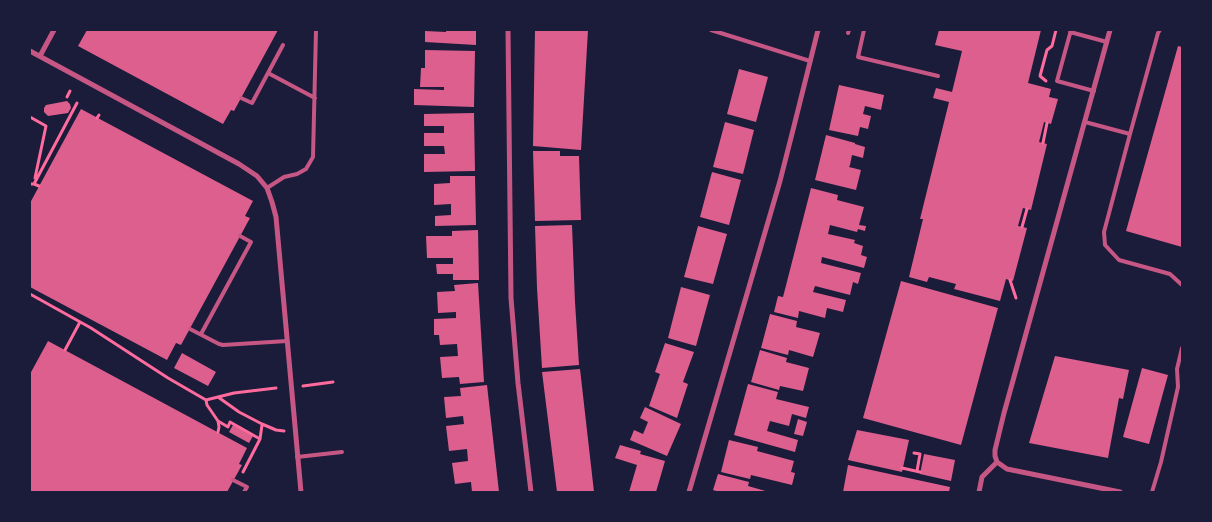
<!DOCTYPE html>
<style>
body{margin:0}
#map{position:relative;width:1212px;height:522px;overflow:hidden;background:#1b1b3a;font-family:Signika,sans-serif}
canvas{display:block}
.frame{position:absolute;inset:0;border:31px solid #1b1b3a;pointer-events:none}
</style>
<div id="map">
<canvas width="1212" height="522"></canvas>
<div class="frame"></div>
</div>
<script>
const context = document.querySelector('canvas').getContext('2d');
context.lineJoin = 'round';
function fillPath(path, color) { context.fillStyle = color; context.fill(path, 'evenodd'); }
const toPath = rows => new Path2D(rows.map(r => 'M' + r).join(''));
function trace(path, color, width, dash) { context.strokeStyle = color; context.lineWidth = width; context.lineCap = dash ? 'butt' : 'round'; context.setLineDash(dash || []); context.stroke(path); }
fillPath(toPath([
 [87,30,278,30,234,111,231,110,223,124,78,46],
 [446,30,476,30,476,45,425,42,425,31,446,32],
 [535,30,588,30,581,150,533,146],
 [939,30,1041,30,1028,83,1051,89,1049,97,1058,99,1051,124,1044,122,1039,142,1047,144,1031,210,1023,208,1018,226,1027,228,1013,281,1006,279,1000,301,954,289,956,284,929,277,927,282,909,277,923,219,920,219,949,102,933,98,936,88,952,92,962,51,935,45],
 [1178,46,1182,47,1182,247,1126,231],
 [425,50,475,51,474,107,414,105,414,89,444,90,444,87,420,87,421,68,425,68],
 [739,69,768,77,756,122,727,114],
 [839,85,884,95,881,110,865,106,863,114,871,116,868,129,860,127,858,136,829,130],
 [67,101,70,104,71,108,68,113,48,116,44,112,44,108,46,105],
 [81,109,253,201,245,216,250,218,181,345,176,343,167,360,30,287,30,203],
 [474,113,475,171,424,172,424,154,445,154,444,146,424,146,424,133,444,133,444,126,424,126,424,114],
 [725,122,754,130,743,174,713,167],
 [826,135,855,143,855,144,865,147,863,158,852,155,850,165,849,167,861,170,856,190,815,180],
 [533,151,560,151,560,156,579,156,581,220,535,221],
 [712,172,741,180,729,225,700,217],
 [450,176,475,176,476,225,435,226,435,216,451,215,451,204,434,205,434,184,450,183],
 [811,188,838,195,837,200,864,207,859,225,866,226,865,231,858,229,857,232,830,225,828,234,855,240,854,243,863,246,861,255,867,257,864,268,822,257,821,263,861,273,858,284,853,282,850,295,815,286,813,292,846,300,843,312,827,308,825,318,799,311,798,318,774,312,778,296,783,297],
 [572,225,575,302,579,365,542,368,537,288,535,226],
 [698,226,727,234,713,284,684,277],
 [478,230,479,280,453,280,453,274,437,274,436,264,453,264,453,258,427,258,426,236,452,236,452,231],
 [901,281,998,308,961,445,863,418],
 [478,283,484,382,460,384,459,377,442,378,440,357,458,356,457,344,440,345,439,335,434,335,434,319,456,318,456,312,438,313,437,292,455,291,454,285],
 [681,287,710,295,696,346,668,338],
 [770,314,797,321,796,327,820,333,813,357,789,350,788,355,761,348],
 [48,341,247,448,239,464,242,465,227,492,30,492,30,374],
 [665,343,694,352,683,382,688,384,677,418,649,406,660,374,655,372],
 [760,350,787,358,786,362,809,368,803,391,780,386,779,390,751,382],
 [182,353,216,372,208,386,174,368],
 [1055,356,1129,370,1123,399,1119,398,1108,458,1029,443],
 [1142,368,1168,375,1149,444,1123,437],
 [580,369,594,492,557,492,542,372],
 [748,384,778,392,776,399,809,407,806,418,792,414,789,426,770,421,767,431,798,440,795,452,734,435],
 [487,385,499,492,472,492,471,482,455,484,452,463,468,461,467,449,449,451,446,426,464,424,463,416,446,418,444,397,461,396,460,388],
 [645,407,681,424,667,456,630,440,634,430,643,434,648,422,640,418],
 [798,419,807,422,803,436,794,434],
 [233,425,253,436,249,443,229,432],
 [857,430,909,440,902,472,848,460],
 [729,440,758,447,757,451,794,461,791,472,795,473,792,485,751,475,750,479,721,472],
 [620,445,641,451,640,454,665,461,656,492,629,492,637,465,615,458],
 [924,454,955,460,951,481,920,474],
 [848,465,950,487,949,492,843,492],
 [718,474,749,482,748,486,769,492,719,492,713,490]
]), '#dd5f8e');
trace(toPath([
 [1046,81,1040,76,1047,50,1052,46,1056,30],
 [67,97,70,91],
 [30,117,46,126,35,178],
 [97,118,99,115],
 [1043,143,1047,123],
 [30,184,34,184,39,186],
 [34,184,77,103],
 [1022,227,1027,209],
 [1010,280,1016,298],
 [30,294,91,328,168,378,206,400,234,393,276,388],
 [65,350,80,322],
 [303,386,333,382],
 [218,397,239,412,262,424,276,430,284,431],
 [206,400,207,405,218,421,219,427,218,432],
 [218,421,228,427,230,422,260,439],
 [914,453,920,454,917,471],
 [902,468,920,472],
 [243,472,260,439,262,425]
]), '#ff6b9d', 3);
trace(toPath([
 [711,30,810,61],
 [864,30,858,57,938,76],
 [1071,30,1057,81,1094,91],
 [1070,32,1107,42],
 [848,33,849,30],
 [283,45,268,73,315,98],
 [241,98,252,103,268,73],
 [1085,122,1130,134,1104,232,1105,245,1119,260,1170,274,1182,285],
 [1130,134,1158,33,1160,30],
 [267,188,284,177,297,174,306,169,313,157,316,30],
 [190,329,219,344,223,345,287,341],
 [201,334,251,242,240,236],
 [297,457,342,452],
 [233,480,247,487,244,492],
 [1152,492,1161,462,1178,387,1177,369,1182,348]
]), '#c65784', 4);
trace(toPath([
 [508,30,511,298,518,383,531,492],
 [1110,30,1004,413,995,450,995,456,997,462,1007,469,1120,492],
 [30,51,239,164,257,176,267,188,272,202,276,217,301,492],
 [40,56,54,30],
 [689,492,780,181,794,126,818,30],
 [979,492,982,477,997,462]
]), '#c65784', 5);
</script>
